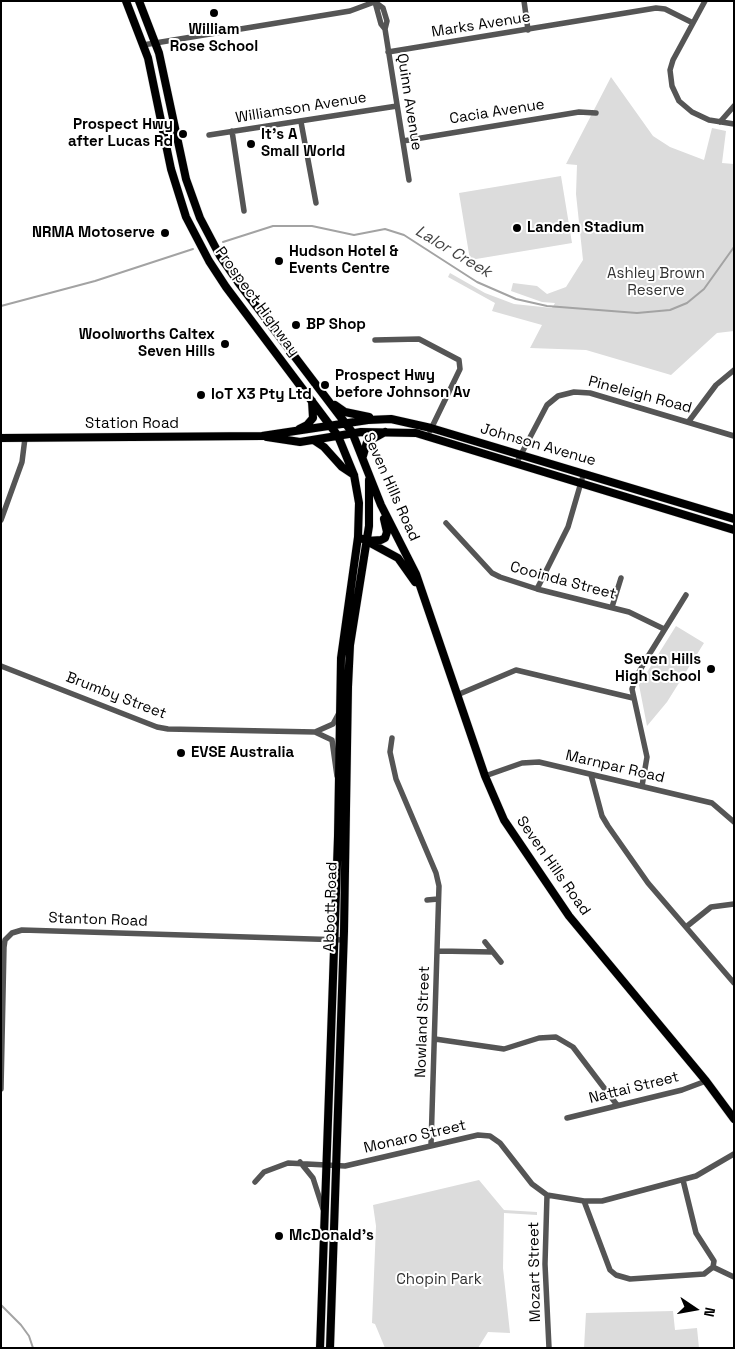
<!DOCTYPE html>
<style>
body{margin:0}
#map{position:relative;width:735px;height:1349px;overflow:hidden;background:#fff;font-family:"Space Grotesk",sans-serif}
canvas{display:block}
.frame{position:absolute;inset:0;border:2px solid #000;pointer-events:none}
.north{position:absolute;left:670px;top:1284px;width:50px;height:50px;-webkit-text-stroke:4px #fff;paint-order:stroke;rotate:102deg;font-size:14px;font-weight:700;line-height:20px;text-align:center;color:#000}
.north::after{content:'';display:block;margin:auto;width:18px;height:22px;background:#000;clip-path:polygon(50% 0,100% 100%,50% 72%,0 100%)}
</style>
<div id="map">
<canvas width="735" height="1349"></canvas>
<div class="frame"></div>
<div class="north">N</div>
</div>
<script>
const context = document.querySelector('canvas').getContext('2d');
context.lineJoin = 'round';
function fillPath(path, color) { context.fillStyle = color; context.fill(path, 'evenodd'); }
const toPath = rows => new Path2D(rows.map(r => 'M' + r).join(''));
function trace(path, color, width, dash) { context.strokeStyle = color; context.lineWidth = width; context.lineCap = dash ? 'butt' : 'round'; context.setLineDash(dash || []); context.stroke(path); }
function drawText(font, color, halo, rows, align = 'center') {
  context.font = font + ' "Space Grotesk",sans-serif'; context.lineWidth = 4; context.setLineDash([]); context.textBaseline = 'middle'; context.strokeStyle = halo; context.fillStyle = color; for (const [text, x, y, turn = 0] of rows) {
    context.save(); context.translate(x, y); context.rotate((+turn || 0) * Math.PI / 180); context.textAlign = isNaN(turn) ? turn : align; if (halo) context.strokeText(text, 0, 0); context.fillText(text, 0, 0); context.restore();
  }
}
fillPath(toPath([
 [611,77,653,136,670,147,704,160,712,128,726,131,722,163,734,164,734,331,717,333,671,375,586,350,530,348,542,325,492,311,495,303,448,277,450,273,485,293,514,304,552,308,555,303,542,302,511,291,513,283,537,286,547,294,566,287,583,260,576,194,577,165,566,164],
 [561,176,572,243,470,260,459,193],
 [676,626,704,643,667,702,647,726,639,685],
 [479,1180,504,1210,537,1212,537,1215,504,1213,503,1268,510,1333,488,1332,478,1348,385,1348,375,1324,372,1323,376,1226,373,1205],
 [673,1311,675,1330,697,1328,699,1348,584,1348,586,1313]
]), '#dcdcdc');
trace(toPath([
 [223,242,273,226,312,226,354,235,385,229,404,235,477,282,516,299,547,306,637,313,670,310,687,303,704,289,734,247],
 [1,306,95,281,193,249],
 [1,1305,21,1325,29,1336,33,1348]
]), '#a3a3a3', 2);
const major = toPath([
 [126,1,148,58,171,169,186,217,209,261,226,287,338,436,354,475,359,503,358,537,341,658,338,836,320,1348],
 [139,1,159,53,186,179,200,218,220,256,238,282,352,432,381,505,416,574,485,776,504,820,569,916,706,1081,734,1119],
 [335,405,345,412,369,417],
 [299,429,307,425,313,418,312,401],
 [267,437,300,442,361,432,416,433,734,530],
 [1,438,262,436,368,420,391,419,431,428,734,519],
 [315,441,324,447,342,467,354,475],
 [363,456,367,442,385,432],
 [363,539,398,558,415,582],
 [367,541,381,540,385,538,387,532,384,519],
 [330,1348,344,931,348,687,350,645,369,526,369,480]
]);
trace(major, '#dbdbdb', 9);
trace(toPath([
 [524,1,528,30],
 [705,1,673,60,670,70,672,86,679,101,692,112,709,120,734,124],
 [375,2,383,8,387,21,385,29,409,180],
 [375,2,381,24,385,29],
 [143,45,350,11,377,1],
 [388,52,656,8,665,9,693,23],
 [301,122,316,203],
 [720,122,734,106],
 [232,131,244,211],
 [209,135,397,106],
 [403,141,579,112,596,113],
 [375,340,419,339,459,360,460,369,430,431],
 [689,421,716,385,734,370],
 [516,464,547,405,558,396,574,392,590,393,734,436],
 [1,520,22,462,25,438],
 [446,523,492,573,500,577,537,589,629,612,664,629],
 [537,589,568,527,582,479],
 [612,607,621,578],
 [1,666,157,727,168,729,315,732,333,724,339,713],
 [457,695,516,670,633,698],
 [315,732,332,740,337,776],
 [392,738,390,752,396,779,436,873,439,886,431,1145],
 [591,775,602,816,608,826,648,883,734,983],
 [485,776,522,763,539,762,712,803,734,822],
 [642,786,647,757,632,689,635,679,647,658,686,595],
 [427,900,438,899],
 [686,927,711,907,734,904],
 [485,942,501,962],
 [438,951,493,952],
 [435,1039,504,1049,539,1038,556,1037,573,1047,617,1105],
 [1,1089,4,947,5,940,12,933,22,930,344,940],
 [567,1118,682,1090,706,1081],
 [300,1162,313,1178,323,1209],
 [255,1182,264,1172,288,1163,345,1166,478,1135,490,1136,500,1143,532,1184,547,1195,584,1201,602,1201,696,1176,734,1154],
 [547,1195,545,1264,549,1348],
 [584,1201,610,1270,616,1275,630,1279,704,1274,713,1267,714,1261,696,1233,683,1180],
 [713,1267,734,1277]
]), '#555', 5.5);
trace(major, '#000', 8);
for (const [x, y, r, color] of [
 [214,13,5,"#000"],
 [183,134,5,"#000"],
 [251,144,5,"#000"],
 [517,228,5,"#000"],
 [165,233,5,"#000"],
 [279,261,5,"#000"],
 [296,325,5,"#000"],
 [225,344,5,"#000"],
 [325,385,5,"#000"],
 [201,395,5,"#000"],
 [711,669,5,"#000"],
 [181,753,5,"#000"],
 [279,1236,5,"#000"]
]) { const dot = new Path2D(); dot.arc(x, y, r, 0, 2 * Math.PI); context.fillStyle = color; context.fill(dot); trace(dot, '#fff', 2); }
drawText('15px', '#000', '#fff', [
 ["Marks Avenue",481,25,-9],
 ["Quinn Avenue",409,102,81],
 ["Williamson Avenue",301,108,-9],
 ["Cacia Avenue",497,112,-9],
 ["Prospect Highway",257,302,54],
 ["Pineleigh Road",640,395,15],
 ["Station Road",132,424],
 ["Johnson Avenue",538,445,16],
 ["Seven Hills Road",391,487,66],
 ["Cooinda Street",563,581,15],
 ["Brumby Street",116,696,21],
 ["Marnpar Road",615,767,13],
 ["Seven Hills Road",553,866,55],
 ["Abbott Road",331,907,-88],
 ["Stanton Road",98,920,2],
 ["Nowland Street",423,1022,-88],
 ["Nattai Street",634,1088,-14],
 ["Monaro Street",415,1137,-13],
 ["Mozart Street",535,1272,-91]
]);
drawText('bold 15px', '#000', '#fff', [
 ["William",214,30,"center"],
 ["Rose School",214,47,"center"],
 ["Prospect Hwy",173,125,"right"],
 ["after Lucas Rd",173,142,"right"],
 ["It's A",261,135],
 ["Small World",261,152],
 ["Landen Stadium",527,228],
 ["NRMA Motoserve",155,233,"right"],
 ["Hudson Hotel &",289,252],
 ["Events Centre",289,269],
 ["BP Shop",306,325],
 ["Woolworths Caltex",215,335,"right"],
 ["Seven Hills",215,352,"right"],
 ["Prospect Hwy",335,376],
 ["before Johnson Av",335,393],
 ["IoT X3 Pty Ltd",211,395],
 ["Seven Hills",701,660,"right"],
 ["High School",701,677,"right"],
 ["EVSE Australia",191,753],
 ["McDonald's",289,1236]
], 'left');
drawText('15px', '#333', '#fff', [
 ["Ashley Brown",656,274],
 ["Reserve",656,291],
 ["Chopin Park",439,1280]
]);
drawText('italic 16px', '#444', '#fff', [
 ["Lalor Creek",453,252,31]
]);
</script>
